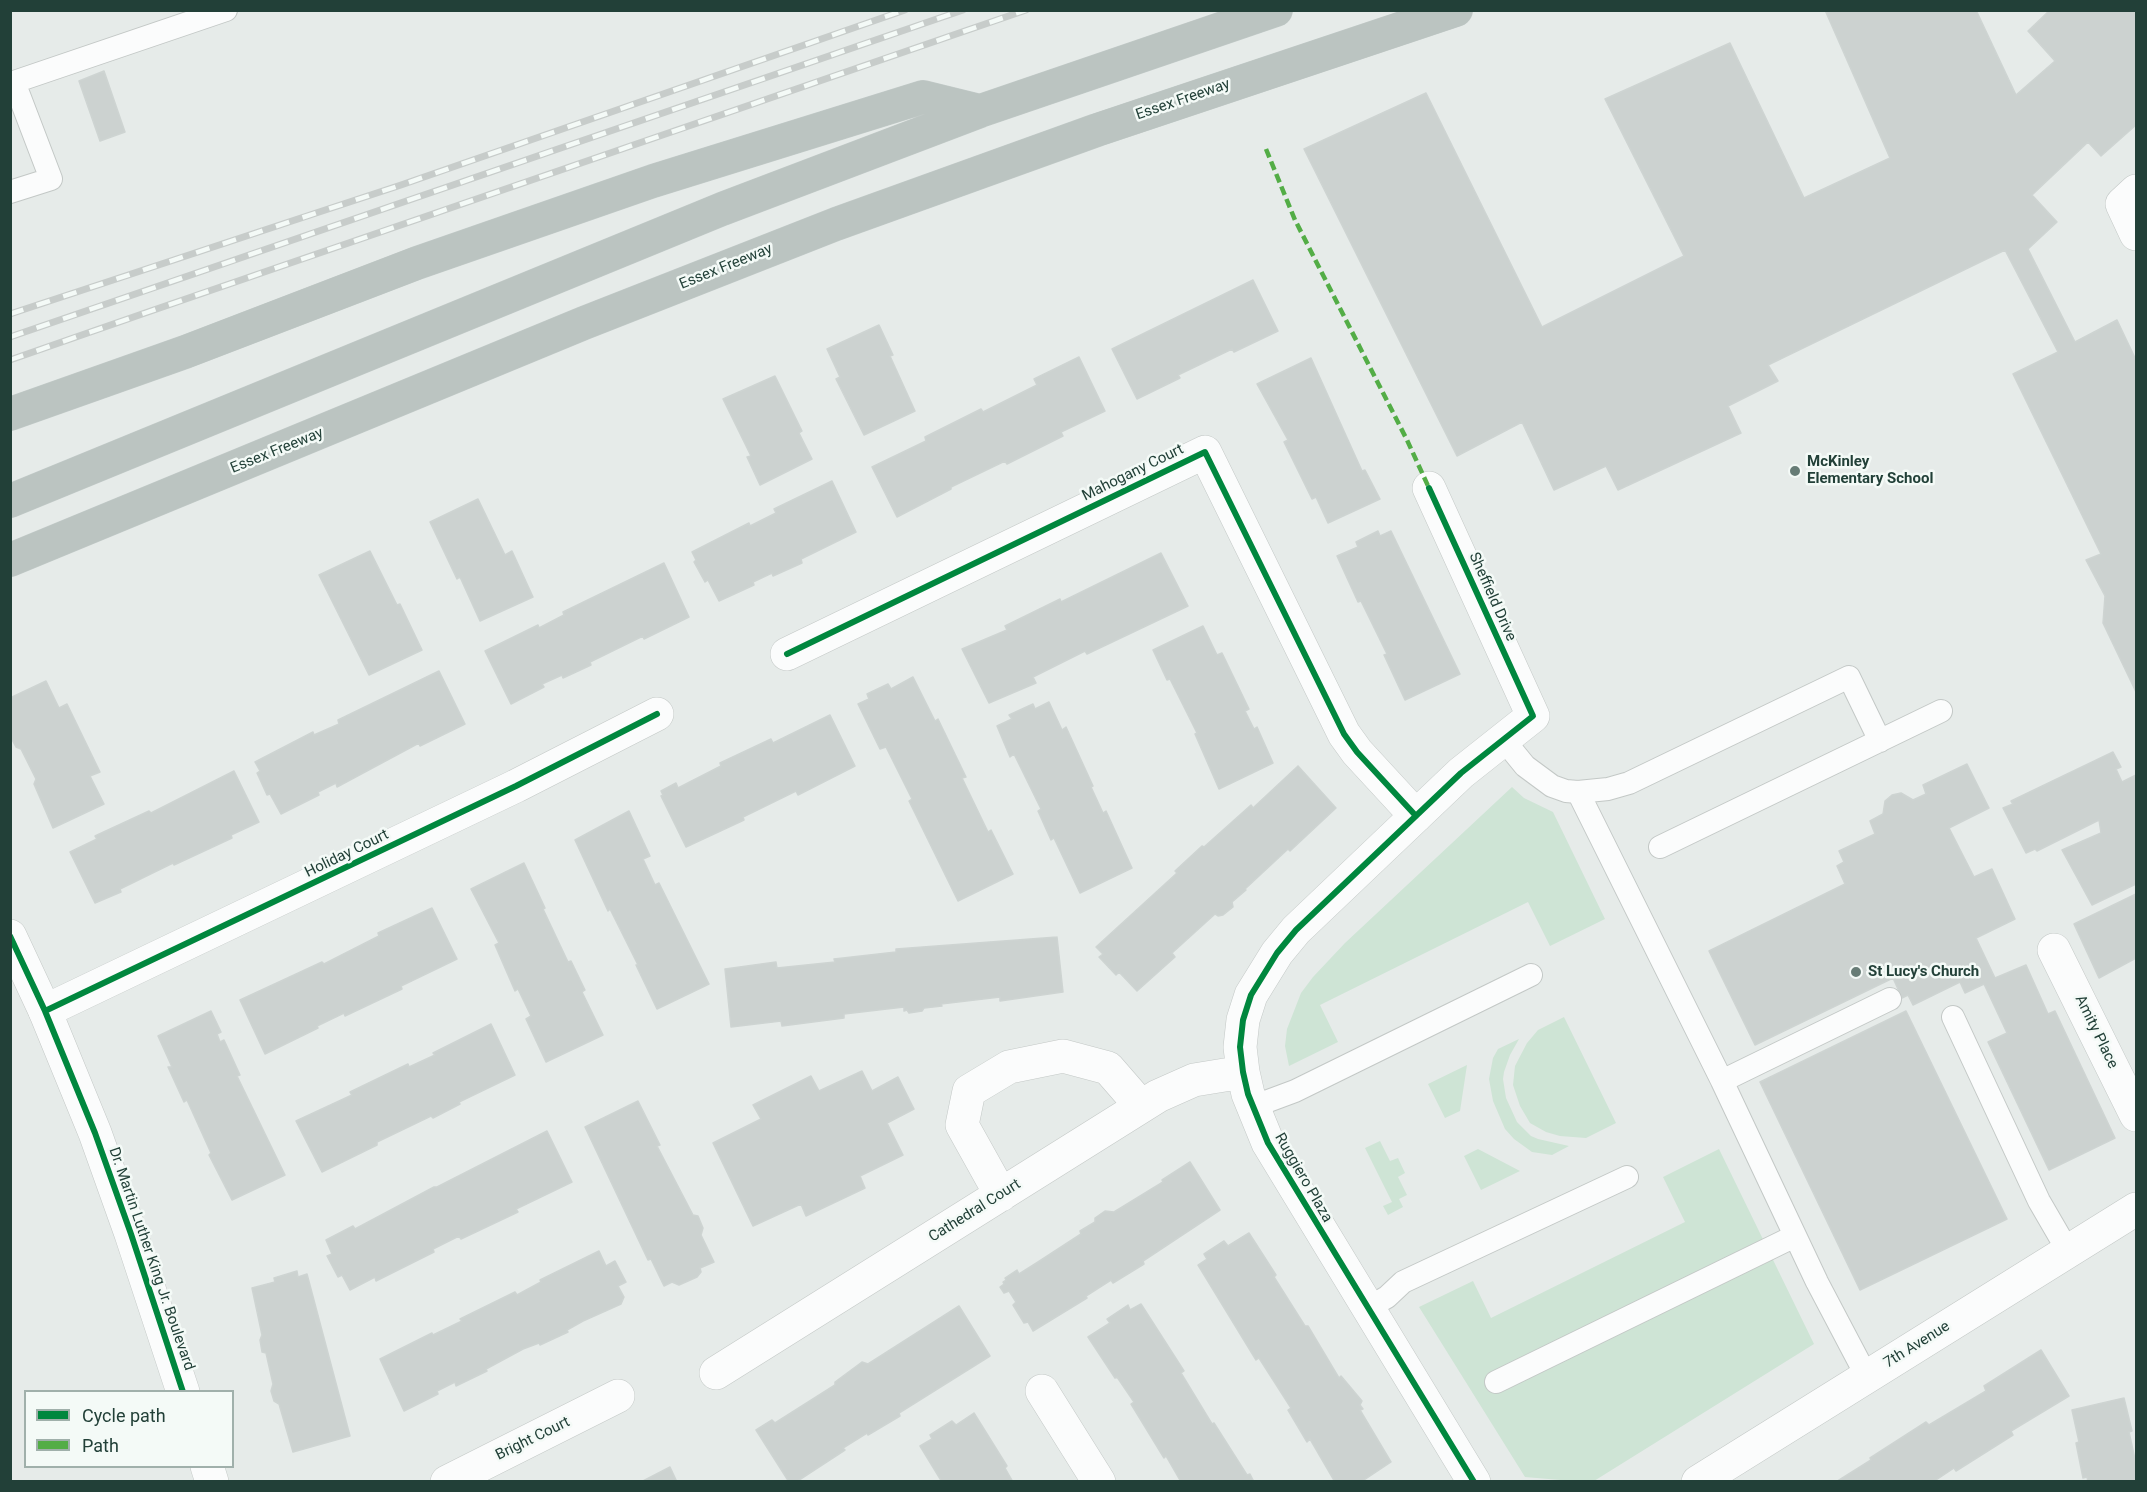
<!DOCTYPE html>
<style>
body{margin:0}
#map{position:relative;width:2147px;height:1492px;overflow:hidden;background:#e6ebe9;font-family:Roboto,sans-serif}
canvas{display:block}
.frame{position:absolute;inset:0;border:12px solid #224038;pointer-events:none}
.legend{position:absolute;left:24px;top:1390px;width:210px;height:78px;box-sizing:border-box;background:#f4faf7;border:2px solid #a0b0ab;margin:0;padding:8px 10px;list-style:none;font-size:18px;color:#224038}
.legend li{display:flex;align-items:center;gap:12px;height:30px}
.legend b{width:30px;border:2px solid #a0b0ab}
</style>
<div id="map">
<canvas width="2147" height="1492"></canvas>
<div class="frame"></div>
<ul class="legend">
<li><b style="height:8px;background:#00873e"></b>Cycle path</li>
<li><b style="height:8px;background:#53ad46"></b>Path</li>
</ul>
</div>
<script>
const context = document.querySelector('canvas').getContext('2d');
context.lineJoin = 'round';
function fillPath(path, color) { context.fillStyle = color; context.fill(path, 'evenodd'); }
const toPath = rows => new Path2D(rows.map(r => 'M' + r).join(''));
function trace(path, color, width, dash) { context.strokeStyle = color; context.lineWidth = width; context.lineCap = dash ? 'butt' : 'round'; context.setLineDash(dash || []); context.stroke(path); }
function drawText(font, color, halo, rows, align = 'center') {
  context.font = font + ' Roboto,sans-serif'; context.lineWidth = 5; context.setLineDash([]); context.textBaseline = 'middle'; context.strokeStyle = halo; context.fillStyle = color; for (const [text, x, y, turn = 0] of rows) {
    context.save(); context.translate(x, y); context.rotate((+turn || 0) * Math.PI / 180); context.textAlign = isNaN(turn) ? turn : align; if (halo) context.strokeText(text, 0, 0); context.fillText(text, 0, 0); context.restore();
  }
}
fillPath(toPath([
 [1512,787,1524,798,1553,812,1605,919,1550,946,1528,902,1320,1005,1338,1042,1289,1066,1285,1046,1287,1029,1301,993,1313,977,1345,943],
 [1564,1017,1616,1123,1586,1138,1560,1136,1546,1132,1530,1123,1520,1106,1513,1085,1515,1066,1527,1043,1538,1030],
 [1519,1039,1510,1055,1504,1072,1503,1079,1506,1098,1517,1122,1531,1136,1538,1139,1569,1146,1552,1155,1532,1152,1514,1139,1505,1129,1493,1101,1489,1079,1493,1058,1498,1049],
 [1467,1065,1460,1111,1445,1118,1428,1084],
 [1380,1141,1390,1161,1398,1158,1405,1173,1398,1177,1407,1195,1399,1199,1403,1207,1388,1215,1383,1206,1392,1202,1365,1148],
 [1478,1149,1520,1171,1481,1190,1464,1156],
 [1719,1149,1814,1344,1594,1481,1572,1481,1525,1477,1419,1307,1473,1281,1491,1318,1685,1222,1663,1177]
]), '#cee4d5');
const building = toPath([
 [1825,10,1976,10,2016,95,2055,61,2028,31,2050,10,2136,10,2136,125,2101,156,2088,142,2032,195,2057,222,2028,249,2075,342,2117,320,2136,360,2136,692,2103,623,2105,596,2086,560,2101,554,2013,374,2058,352,2005,250,1768,365,1778,381,1728,406,1741,433,1618,490,1606,466,1554,490,1522,422,1457,456,1304,149,1426,93,1542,327,1684,256,1605,99,1730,43,1804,198,1890,158,1825,10],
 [104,71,125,132,100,141,79,81,104,71],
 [1253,280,1278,331,1234,352,1232,349,1178,375,1180,378,1137,399,1112,349,1253,280],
 [879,325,893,355,890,356,915,411,864,435,836,379,840,377,827,349,879,325],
 [1079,357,1105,411,1061,432,1063,436,1007,464,1005,461,951,487,951,489,897,517,872,467,926,441,925,437,981,409,983,412,1037,385,1034,379,1079,357],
 [1311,358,1362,471,1365,470,1380,499,1328,523,1316,497,1312,499,1284,442,1288,440,1257,384,1311,358],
 [775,376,802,431,799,433,812,459,760,485,747,457,751,456,723,399,775,376],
 [832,481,856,532,801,559,802,563,773,576,772,573,753,582,754,585,719,601,708,580,705,582,694,562,696,560,692,552,749,523,750,526,776,513,774,509,832,481],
 [478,499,505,555,512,551,533,597,480,621,460,577,457,579,430,522,478,499],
 [1378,531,1380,536,1391,531,1460,674,1405,700,1384,655,1387,654,1361,601,1358,602,1337,556,1358,547,1356,542,1378,531],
 [370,551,397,605,400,604,422,650,369,675,319,575,370,551],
 [1161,553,1188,606,1087,654,1085,651,1033,677,1036,683,989,703,962,649,1007,630,1005,626,1060,599,1061,602,1161,553],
 [664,563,689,617,644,639,643,636,590,662,591,665,563,678,562,675,542,684,544,687,511,704,485,651,538,625,539,628,564,615,563,612,664,563],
 [1203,626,1217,655,1222,653,1249,709,1245,711,1254,729,1257,727,1273,763,1219,789,1195,734,1197,733,1170,679,1167,680,1153,650,1203,626],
 [439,671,465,724,420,746,419,743,337,787,336,783,318,792,319,795,281,814,270,794,267,795,257,773,260,771,255,762,313,732,314,735,339,724,338,720,439,671],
 [913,677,935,721,938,719,966,777,962,778,988,832,991,830,1013,874,958,901,909,801,912,799,886,747,880,749,858,704,869,699,867,694,888,684,891,689,913,677],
 [46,681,59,708,67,704,100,772,90,776,104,804,53,828,34,784,36,779,21,749,16,747,10,736,10,698,46,681],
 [1049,702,1062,730,1066,727,1093,786,1091,787,1103,813,1106,811,1132,868,1080,893,1054,838,1051,840,1038,811,1041,809,1014,754,1010,757,997,726,1012,719,1009,715,1033,704,1035,709,1049,702],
 [830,715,855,766,798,795,796,791,743,817,744,820,686,847,661,796,663,795,661,791,676,783,678,788,721,766,720,763,771,739,773,743,830,715],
 [2113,752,2121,767,2116,769,2122,782,2136,775,2136,884,2092,905,2062,850,2101,833,2099,820,2037,851,2035,849,2026,853,2003,808,2013,804,2011,801,2113,752],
 [1967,764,1989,808,1949,828,1974,877,1992,869,2015,919,1976,938,1995,978,2026,965,2048,1014,2055,1011,2115,1138,2049,1170,1988,1042,2007,1033,1984,984,1965,993,1960,982,1913,1005,1908,995,1902,998,1893,978,1755,1045,1709,951,1845,884,1837,866,1844,862,1839,851,1875,834,1870,821,1883,814,1885,801,1892,795,1901,793,1913,800,1926,794,1923,785,1967,764],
 [1298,766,1336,808,1290,851,1288,849,1245,889,1246,890,1232,902,1233,907,1223,915,1218,916,1215,914,1172,953,1175,957,1137,991,1119,972,1116,975,1099,957,1103,954,1096,947,1177,873,1175,871,1202,846,1204,847,1251,805,1253,808,1298,766],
 [234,771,259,822,231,835,232,838,174,865,173,863,120,889,121,892,95,903,70,852,97,839,95,836,149,811,151,813,234,771],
 [629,811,650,856,643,859,655,885,659,883,709,984,657,1009,636,965,638,965,610,909,608,911,575,840,629,811],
 [524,863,545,908,543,909,568,962,571,961,585,990,582,992,603,1035,546,1062,526,1019,531,1016,518,989,515,991,495,945,499,943,471,889,524,863],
 [2136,894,2136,958,2099,978,2074,924,2136,894],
 [432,908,457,959,401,986,402,989,345,1016,344,1013,317,1026,318,1028,265,1054,240,1000,322,962,324,964,379,936,378,933,432,908],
 [1057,937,1063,992,1000,1001,1000,997,941,1004,942,1006,924,1008,922,1011,909,1013,907,1010,904,1011,904,1007,844,1014,844,1018,782,1026,781,1021,731,1027,725,969,776,962,777,968,835,962,834,959,896,952,896,949,1057,937],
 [211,1011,221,1032,217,1034,220,1042,224,1040,240,1075,237,1076,285,1175,232,1200,209,1155,211,1153,187,1100,184,1102,168,1067,172,1067,158,1036,211,1011],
 [1906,1011,2007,1219,1860,1290,1760,1082,1906,1011],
 [491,1024,515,1075,459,1102,460,1104,433,1118,431,1116,377,1142,377,1145,322,1172,296,1121,352,1095,350,1092,408,1064,409,1067,435,1055,433,1053,491,1024],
 [862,1071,872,1091,898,1077,914,1109,887,1123,903,1155,860,1176,865,1188,806,1216,801,1204,753,1226,713,1143,761,1119,753,1105,811,1076,819,1091,862,1071],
 [638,1101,660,1145,657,1146,693,1215,698,1216,703,1228,701,1235,714,1262,700,1268,701,1272,697,1277,679,1285,672,1282,664,1286,651,1259,648,1260,585,1127,638,1101],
 [547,1131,572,1182,516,1209,518,1212,461,1239,459,1236,433,1249,434,1252,376,1281,375,1277,350,1290,342,1275,338,1277,327,1256,332,1254,326,1240,353,1226,355,1229,434,1187,437,1187,547,1131],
 [1190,1162,1220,1210,1143,1261,1144,1264,1113,1283,1111,1280,1086,1296,1087,1298,1033,1331,1028,1322,1024,1323,1013,1305,1016,1302,1009,1291,1004,1293,1000,1287,1004,1284,1003,1282,1006,1280,1005,1278,1017,1270,1019,1274,1038,1262,1081,1234,1080,1231,1095,1222,1095,1218,1105,1211,1114,1212,1163,1182,1162,1180,1190,1162],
 [1249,1233,1276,1275,1274,1277,1305,1326,1308,1326,1339,1378,1341,1376,1362,1401,1360,1405,1363,1409,1360,1410,1391,1462,1361,1482,1335,1482,1310,1439,1307,1442,1288,1410,1291,1408,1259,1358,1256,1360,1198,1265,1207,1259,1204,1254,1224,1241,1228,1246,1249,1233],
 [599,1251,606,1266,615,1261,626,1282,618,1286,624,1297,621,1304,583,1321,567,1330,568,1332,540,1345,539,1343,523,1349,486,1369,487,1371,456,1386,455,1382,437,1391,438,1394,404,1411,380,1359,432,1333,433,1335,462,1321,460,1319,515,1292,517,1295,541,1282,540,1280,599,1251],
 [297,1271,298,1277,307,1274,350,1436,293,1452,279,1404,274,1401,271,1391,273,1384,266,1353,262,1352,260,1340,262,1335,252,1288,275,1282,274,1278,297,1271],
 [1141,1304,1184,1371,1181,1373,1212,1424,1214,1423,1247,1475,1250,1474,1254,1482,1181,1482,1166,1456,1164,1458,1131,1404,1134,1402,1117,1377,1115,1378,1088,1337,1110,1323,1107,1319,1128,1305,1130,1310,1141,1304],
 [959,1306,990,1356,899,1413,900,1416,868,1435,867,1433,843,1448,845,1450,796,1482,789,1482,756,1430,772,1420,775,1423,835,1385,835,1382,862,1362,868,1364,959,1306],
 [2041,1350,2069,1396,2011,1431,2013,1435,1956,1471,1954,1468,1933,1482,1836,1482,1871,1460,1870,1458,1926,1422,1929,1425,1986,1391,1984,1386,2041,1350],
 [2124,1398,2132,1431,2129,1432,2136,1464,2136,1482,2088,1482,2087,1477,2083,1478,2076,1443,2079,1442,2072,1410,2124,1398],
 [974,1413,1007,1466,1005,1468,1013,1482,942,1482,920,1446,932,1439,930,1435,952,1421,956,1425,974,1413],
 [670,1467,677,1482,641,1482,670,1467]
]);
fillPath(building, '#ccd2d0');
trace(building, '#ced4d2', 1.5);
const service = toPath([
 [10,192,51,179,14,82,226,10],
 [1503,739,1525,766,1552,786,1566,791,1578,792,1608,789,1629,783,1849,677,1880,741],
 [1578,792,1722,1081],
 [1660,847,1941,711],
 [1953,1017,2039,1201,2068,1251],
 [1252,1107,1295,1091,1531,975],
 [1368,1308,1387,1297,1403,1282,1627,1177],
 [1867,1377,1817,1282,1722,1081,1890,999],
 [1496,1382,1795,1236]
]);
const minor = toPath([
 [2136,191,2122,204,2136,234],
 [1429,488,1533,716,1461,773,1296,930,1277,953,1251,995,1243,1020,1240,1047,1243,1072,1248,1094,1268,1143,1474,1482],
 [787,654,1205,452,1344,734,1357,752,1416,816],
 [2054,950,2136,1115],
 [45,1011,516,786,657,714],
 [1001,1195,962,1125,969,1091,1009,1067,1063,1056,1108,1068,1141,1106],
 [716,1373,1158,1096,1194,1080,1243,1072],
 [1042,1391,1099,1482],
 [447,1482,618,1396]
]);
const tertiary = toPath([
 [10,936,45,1011,95,1133,131,1234,183,1392],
 [207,1466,212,1482],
 [1698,1482,2136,1209]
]);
const motorway = toPath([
 [10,414,185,352,417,263,653,181,923,97,980,111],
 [10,501,722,209,980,111,1276,10],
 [10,560,584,323,836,224,1097,130,1456,10]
]);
trace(service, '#c3c8c6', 24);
trace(minor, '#c3c8c6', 34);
trace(tertiary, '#c3c8c6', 34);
trace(motorway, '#c2cac8', 34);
trace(service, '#fbfcfc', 22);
trace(minor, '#fbfcfc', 33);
trace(tertiary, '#fbfcfc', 33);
trace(motorway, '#bbc4c1', 33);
const rail = toPath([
 [10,314,401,185,905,10],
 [10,337,963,10],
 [10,360,145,313,1026,10]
]);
trace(rail, '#c7ccca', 7);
trace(rail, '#f4faf7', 4.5, [14]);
trace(toPath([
 [1266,149,1295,220,1407,440,1429,488]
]), '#53ad46', 4.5, [9, 4.5]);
trace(toPath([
 [1429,488,1533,716,1461,773,1296,930,1277,953,1251,995,1243,1020,1240,1047,1243,1072,1248,1094,1268,1143,1474,1482],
 [787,654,1205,452,1344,734,1357,752,1416,816],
 [10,936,45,1011,95,1133,131,1234,183,1392],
 [45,1011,516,786,657,714]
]), '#00873e', 6);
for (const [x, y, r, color] of [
 [1795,471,6,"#677c76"],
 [1856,972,6,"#677c76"]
]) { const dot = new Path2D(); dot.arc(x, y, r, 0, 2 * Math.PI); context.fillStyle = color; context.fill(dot); trace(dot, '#f4faf7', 2); }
drawText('15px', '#224038', '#f4faf7', [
 ["Essex Freeway",1183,100,-19],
 ["Essex Freeway",726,267,-22],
 ["Essex Freeway",277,451,-22],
 ["Mahogany Court",1133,473,-26],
 ["Sheffield Drive",1492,597,66],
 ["Holiday Court",347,854,-26],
 ["Amity Place",2096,1032,64],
 ["Ruggiero Plaza",1303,1178,60],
 ["Cathedral Court",975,1211,-32],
 ["Dr. Martin Luther King Jr. Boulevard",151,1259,71],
 ["7th Avenue",1917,1345,-32],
 ["Bright Court",533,1439,-26]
]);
drawText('bold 15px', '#224038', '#f4faf7', [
 ["McKinley",1807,462],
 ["Elementary School",1807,479],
 ["St Lucy's Church",1868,972]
], 'left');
</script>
